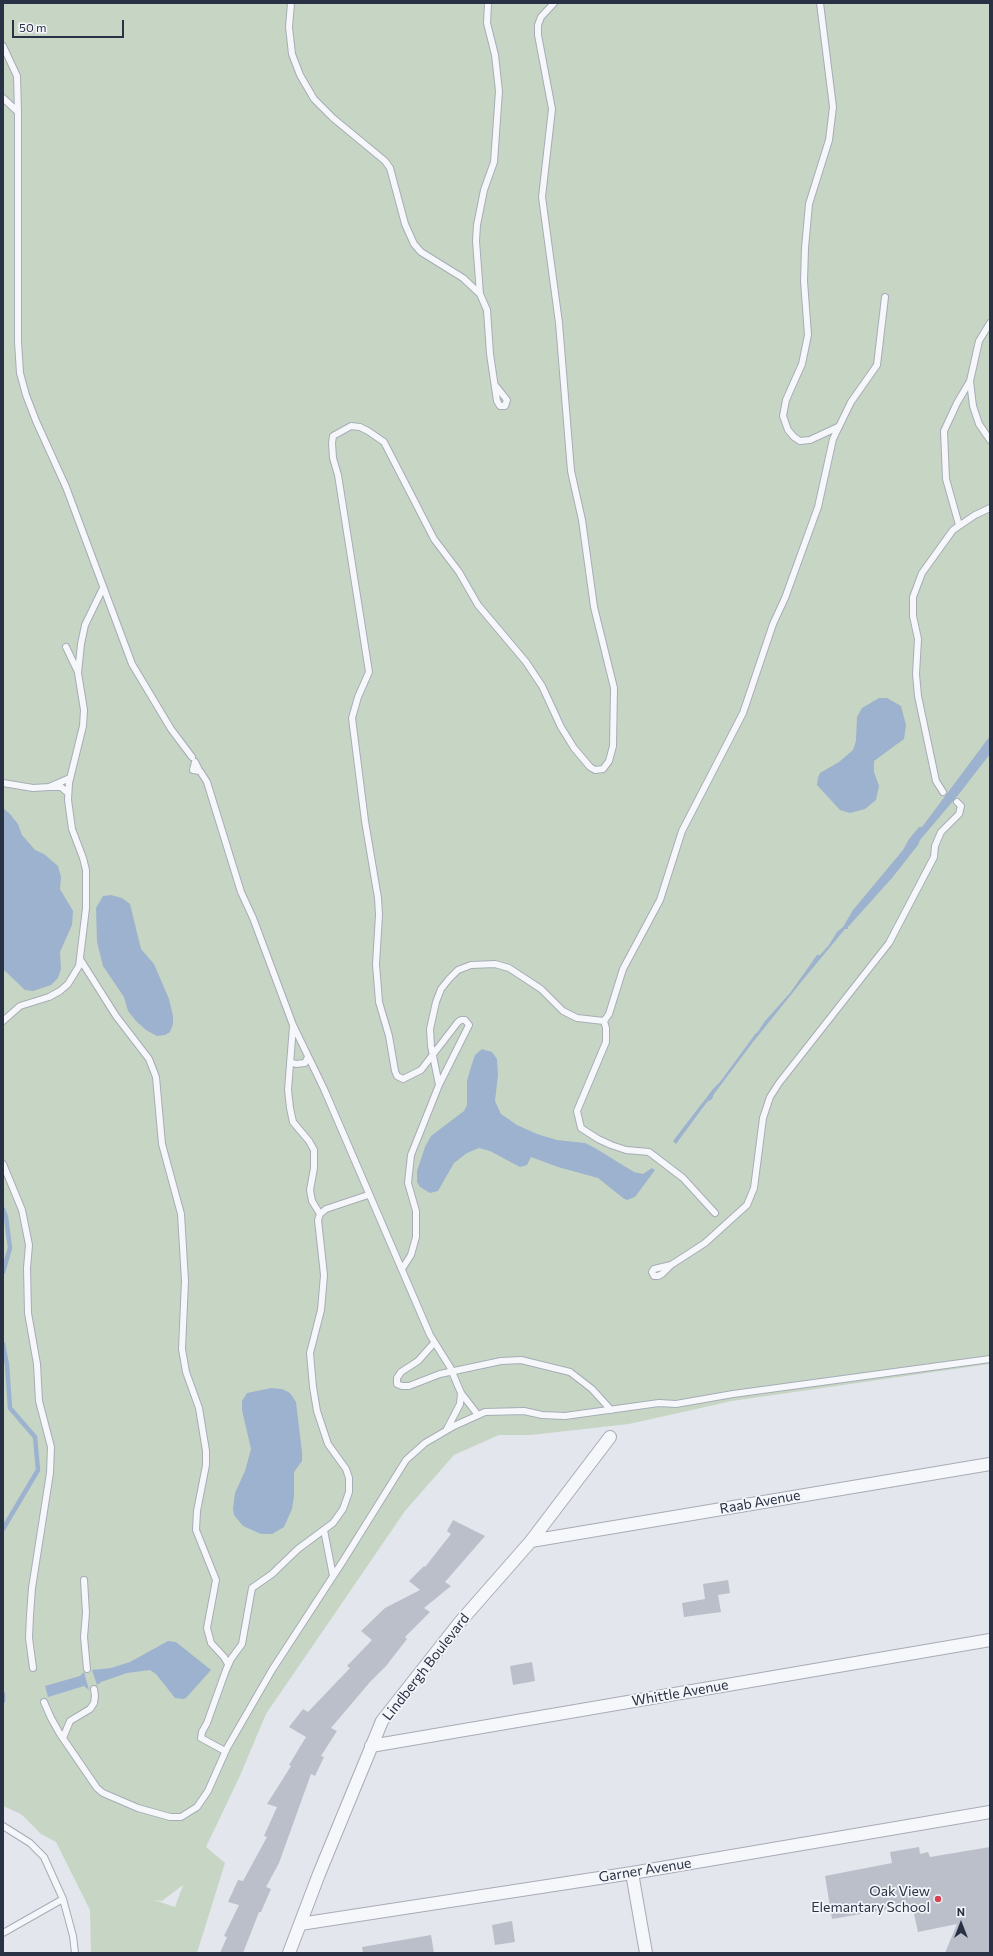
<!DOCTYPE html>
<style>
body{margin:0}
#map{position:relative;width:993px;height:1956px;overflow:hidden;background:#e3e6ec;font-family:Commissioner,sans-serif}
canvas{display:block}
.frame{position:absolute;inset:0;border:4px solid #293245;pointer-events:none}
.north{position:absolute;left:941px;top:1904px;width:40px;height:40px;-webkit-text-stroke:3px #f3f5f9;paint-order:stroke;rotate:0deg;font-size:11px;font-weight:700;line-height:16px;text-align:center;color:#293245}
.north::after{content:'';display:block;margin:auto;width:14px;height:18px;background:#293245;clip-path:polygon(50% 0,100% 100%,50% 72%,0 100%)}
.scale{position:absolute;left:12px;top:20px;width:112px;height:18px;box-sizing:border-box;border:2px solid #293245;border-top:0;padding-left:5px;font-size:12px;line-height:14px;white-space:nowrap;color:#293245;-webkit-text-stroke:3px #f3f5f9;paint-order:stroke}
</style>
<div id="map">
<canvas width="993" height="1956"></canvas>
<div class="frame"></div>
<div class="north">N</div>
<div class="scale">50 m</div>
</div>
<script>
const context = document.querySelector('canvas').getContext('2d');
context.lineJoin = 'round';
function fillPath(path, color) { context.fillStyle = color; context.fill(path, 'evenodd'); }
const toPath = rows => new Path2D(rows.map(r => 'M' + r).join(''));
function trace(path, color, width, dash) { context.strokeStyle = color; context.lineWidth = width; context.lineCap = dash ? 'butt' : 'round'; context.setLineDash(dash || []); context.stroke(path); }
function drawText(font, color, halo, rows, align = 'center') {
  context.font = font + ' Commissioner,sans-serif'; context.lineWidth = 3.5; context.setLineDash([]); context.textBaseline = 'middle'; context.strokeStyle = halo; context.fillStyle = color; for (const [text, x, y, turn = 0] of rows) {
    context.save(); context.translate(x, y); context.rotate((+turn || 0) * Math.PI / 180); context.textAlign = isNaN(turn) ? turn : align; if (halo) context.strokeText(text, 0, 0); context.fillText(text, 0, 0); context.restore();
  }
}
fillPath(toPath([
 [3,3,990,3,990,1364,732,1401,629,1424,531,1435,499,1435,454,1455,405,1511,266,1714,239,1778,206,1847,225,1863,197,1953,91,1953,90,1910,56,1842,41,1834,21,1814,3,1806],
 [183,1885,175,1907,154,1900,162,1901]
]), '#c7d6c4');
fillPath(toPath([
 [879,698,887,698,901,706,906,725,904,739,874,761,874,772,879,786,876,800,865,809,850,813,840,810,817,785,818,778,820,773,839,762,853,750,856,741,857,717,862,708],
 [990,736,990,754,959,794,920,840,918,845,892,878,848,927,848,929,845,929,802,981,753,1042,714,1094,712,1099,707,1102,676,1144,673,1141,713,1089,720,1082,756,1033,757,1033,765,1021,790,993,817,955,820,955,829,945,837,932,843,927,853,910,903,850,909,839,919,827,922,827],
 [3,808,10,814,18,824,22,835,35,850,44,854,58,866,61,877,60,889,73,911,72,925,60,952,61,969,58,978,51,985,33,991,25,990,3,969],
 [111,895,122,898,130,904,141,949,154,964,169,999,173,1016,173,1024,170,1032,165,1035,157,1036,146,1030,136,1021,128,1011,124,997,103,966,97,942,96,908,103,896],
 [482,1049,492,1052,497,1059,498,1075,495,1101,501,1114,517,1125,537,1134,557,1140,585,1143,595,1148,634,1172,643,1174,652,1168,655,1170,635,1197,627,1200,623,1198,598,1178,558,1167,531,1157,527,1165,520,1167,490,1151,479,1148,467,1153,454,1163,438,1191,430,1193,420,1187,417,1182,417,1171,425,1147,431,1136,464,1111,467,1105,467,1081,471,1067,475,1055],
 [271,1388,282,1389,290,1393,296,1402,302,1452,302,1461,294,1472,294,1496,292,1509,284,1527,272,1534,261,1534,243,1526,234,1515,233,1509,235,1493,245,1471,251,1449,242,1410,242,1401,247,1393],
 [168,1641,176,1642,211,1670,186,1698,183,1699,175,1698,156,1674,150,1670,127,1673,101,1682,97,1685,92,1670,111,1668,130,1662],
 [84,1672,89,1690,84,1686,48,1697,45,1686,80,1676]
]), '#9cb2ce');
trace(toPath([
 [3,1209,6,1217,10,1248,3,1272],
 [3,1344,7,1365,10,1408,35,1437,38,1470,3,1529],
 [3,1694,3,1701]
]), '#9cb2ce', 4.5);
fillPath(toPath([
 [453,1520,485,1536,445,1582,451,1586,424,1608,430,1612,405,1637,407,1639,386,1666,370,1682,331,1728,337,1731,321,1756,324,1757,315,1776,311,1774,279,1863,266,1887,271,1889,261,1912,259,1912,243,1953,220,1953,227,1937,224,1936,239,1905,228,1902,238,1880,243,1881,267,1837,264,1836,277,1807,267,1804,291,1766,289,1765,306,1737,289,1727,303,1709,308,1712,350,1668,347,1666,372,1640,361,1631,385,1608,420,1590,409,1581,424,1566,425,1567,451,1534,447,1531],
 [728,1580,730,1593,718,1595,721,1612,684,1617,682,1603,705,1599,703,1584],
 [532,1662,535,1681,513,1685,510,1666],
 [919,1847,920,1854,928,1852,930,1857,990,1847,990,1953,945,1953,957,1924,918,1932,912,1905,832,1919,825,1876,892,1863,890,1852],
 [512,1921,515,1942,495,1945,492,1925],
 [431,1935,434,1953,363,1953,362,1947]
]), '#babfca');
const lane = toPath([
 [291,3,289,27,292,54,300,75,314,99,333,118,385,161,390,168,405,224,414,244,421,252,463,278,480,294,487,310,490,354,497,401,500,406,505,406,507,400,495,385],
 [820,3,833,107,829,140,809,204,805,248,804,281,808,335,802,364,786,400,783,416,788,430,794,437,800,441,810,440,838,427],
 [3,46,17,76,18,112],
 [3,98,18,112,18,342,20,373,26,395,36,421,66,487,132,664,171,729,192,757],
 [480,294,476,241,477,225,484,190,494,162,499,91,495,55,487,23,488,3],
 [970,381,973,406,979,424,990,440],
 [959,525,946,479,944,431,957,403,970,381,979,341,990,323],
 [66,647,78,672],
 [198,768,195,762,193,770,200,771,207,782,241,892,253,918,293,1025,324,1089,430,1335,450,1367,461,1393,478,1415],
 [3,783,33,788,49,787,70,778],
 [51,787,61,787,68,793],
 [943,792,936,781,918,696,916,674,918,639,913,616,913,597,922,573,953,530,975,515,990,508],
 [80,959,116,1016,149,1059,156,1077,162,1144,181,1214,185,1281,182,1349,186,1372,199,1408,206,1451,206,1465,197,1511,196,1530,216,1580,207,1628,211,1643,224,1657,228,1664],
 [3,1021,20,1006,49,997,60,991,68,984,79,966,86,908,86,870,83,858,72,829,68,800,69,783,83,726,84,710,78,673,81,644,85,625,103,588],
 [604,1021,609,1014,623,969,660,900,682,831,743,713,773,624,785,598,818,507,833,439,851,402,877,365,885,297],
 [604,1021,606,1028,606,1042,577,1111,581,1128,598,1139,611,1145,626,1150,649,1152,683,1178,715,1213],
 [293,1026,288,1090,290,1108,293,1122,309,1141,314,1150,314,1168,310,1190,312,1201,320,1214],
 [290,1062,296,1064,305,1063,308,1057],
 [439,1085,431,1046,430,1029,436,1002,441,989,449,979,458,970,471,965,495,964,509,968,541,989,563,1011,577,1018,604,1021],
 [3,1164,22,1210,29,1245,27,1268,28,1313,37,1364,39,1401,51,1447,50,1473,32,1588,30,1615,29,1638,33,1668],
 [671,1265,654,1269,652,1272,654,1276,658,1276,662,1274,671,1265,705,1243,747,1205,754,1188,763,1118,770,1097,779,1083,889,943,934,857,935,846,941,832,959,814,961,806,957,802],
 [402,1269,411,1255,416,1237,416,1211,408,1183,411,1155,439,1085,469,1025,465,1020,461,1020,458,1022,421,1070,403,1079,397,1076,395,1071,389,1036,379,1002,376,964,379,915,378,898,365,821,352,718,358,697,369,672,338,475,333,458,332,443,333,436,351,426,360,427,368,431,384,442,434,539,459,572,478,605,526,662,542,686,561,727,574,748,590,767,595,770,603,769,609,761,613,746,614,688,594,607,582,520,571,471,559,323,542,197,552,109,538,35,538,25,541,17,554,3],
 [434,1343,418,1361,401,1372,397,1378,397,1384,402,1386,409,1386,440,1374,501,1361,521,1360,570,1372,592,1389,611,1410],
 [447,1429,460,1404,461,1393],
 [324,1530,333,1576],
 [84,1580,86,1613,84,1637,87,1669],
 [44,1702,51,1718,60,1734,97,1788,103,1793,138,1808,170,1817,181,1817,197,1807,208,1791,227,1748,272,1670,343,1561,406,1460,425,1443,454,1426,485,1412,524,1411,542,1415,565,1416,659,1403,676,1404,733,1394,990,1359],
 [63,1738,70,1721,90,1709,94,1703,95,1696,94,1689],
 [225,1751,201,1738,202,1732,207,1723,226,1670,231,1659,242,1644,252,1588,272,1574,298,1549,333,1523,343,1509,349,1492,349,1478,346,1469,328,1444,317,1411,313,1387,310,1353,321,1310,324,1275,318,1220,320,1214,326,1209,368,1195],
 [3,1826,30,1843,44,1857,63,1899,73,1936,75,1953],
 [3,1933,63,1899]
]);
const street = toPath([
 [531,1541,990,1464],
 [371,1746,990,1640],
 [632,1873,646,1953],
 [300,1924,632,1873,990,1812],
 [289,1953,319,1874,382,1721,460,1622,531,1541,610,1437]
]);
trace(lane, '#a7acb7', 8);
trace(street, '#a7acb7', 14);
trace(lane, '#f6f7fa', 6);
trace(street, '#f6f7fa', 12);
for (const [x, y, r, color] of [
 [938,1899,4,"#d74252"]
]) { const dot = new Path2D(); dot.arc(x, y, r, 0, 2 * Math.PI); context.fillStyle = color; context.fill(dot); trace(dot, '#f3f5f9', 1.5); }
drawText('14px', '#293245', '#f3f5f9', [
 ["Raab Avenue",760,1502,-10],
 ["Lindbergh Boulevard",426,1667,-52],
 ["Whittle Avenue",680,1693,-10],
 ["Garner Avenue",645,1870,-9]
]);
drawText('14px', '#293245', '#f3f5f9', [
 ["Oak View",930,1891],
 ["Elemantary School",930,1907]
], 'right');
</script>
